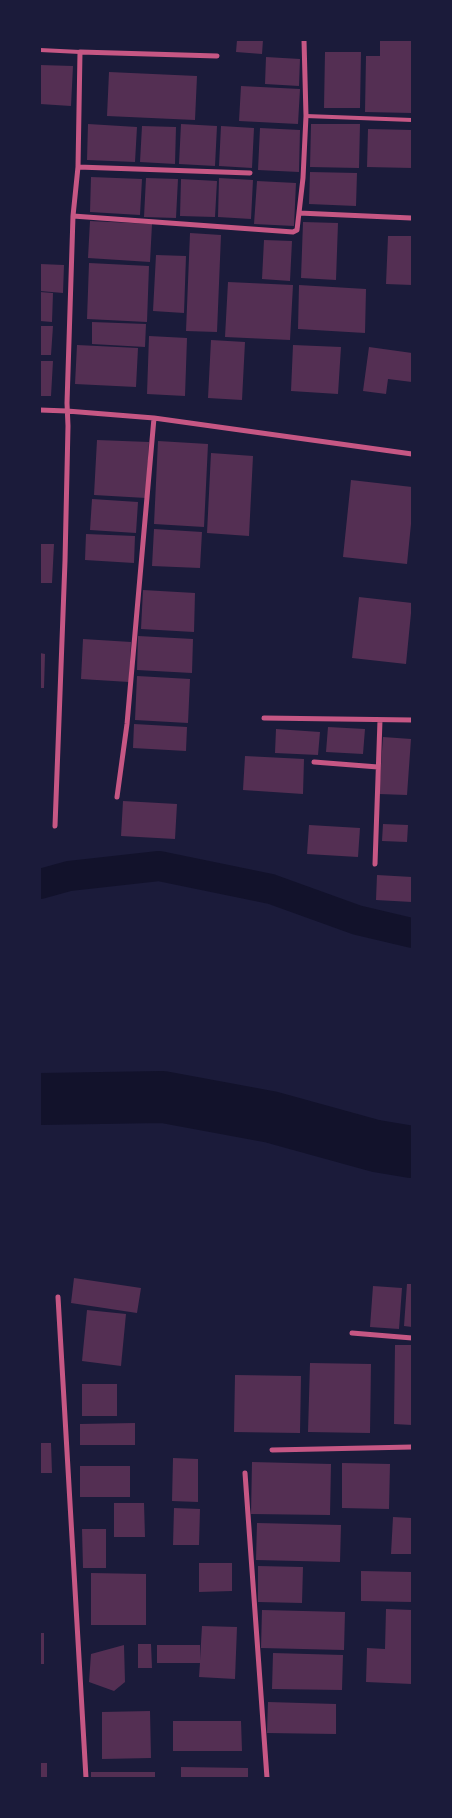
<!DOCTYPE html>
<style>
body{margin:0}
#map{position:relative;width:452px;height:1818px;overflow:hidden;background:#1b1b3a;font-family:Bitter,serif}
canvas{display:block}
.frame{position:absolute;inset:0;border:41px solid #1b1b3a;pointer-events:none}
</style>
<div id="map">
<canvas width="452" height="1818"></canvas>
<div class="frame"></div>
</div>
<script>
const context = document.querySelector('canvas').getContext('2d');
context.lineJoin = 'round';
const toPath = rows => new Path2D(rows.map(r => 'M' + r).join(''));
function trace(path, color, width, dash) { context.strokeStyle = color; context.lineWidth = width; context.lineCap = dash ? 'butt' : 'round'; context.setLineDash(dash || []); context.stroke(path); }
function fillPath(path, color) { context.fillStyle = color; context.fill(path, 'evenodd'); }
trace(toPath([
 [40,884,69,876,159,866,271,889,357,920,412,933]
]), '#12122b', 30);
trace(toPath([
 [40,1099,163,1097,271,1117,376,1146,412,1152]
]), '#12122b', 52);
fillPath(toPath([
 [237,40,263,40,262,54,236,52],
 [380,40,411,40,412,113,365,112,366,56,380,56],
 [325,52,361,52,360,108,324,108],
 [266,57,300,59,299,86,265,84],
 [40,65,73,66,71,106,40,104],
 [109,72,197,76,195,120,107,116],
 [241,86,300,89,298,124,239,121],
 [88,124,137,127,135,162,87,160],
 [181,124,217,126,215,166,179,164],
 [311,124,360,124,359,168,310,167],
 [142,126,176,127,175,164,140,162],
 [221,126,254,128,252,168,219,166],
 [260,128,300,130,299,172,258,170],
 [368,129,412,130,412,168,367,167],
 [310,172,357,173,356,206,309,204],
 [91,177,142,179,140,215,90,212],
 [146,178,178,179,176,218,144,217],
 [219,178,253,180,251,219,218,217],
 [181,179,217,181,215,217,180,216],
 [257,181,296,183,294,226,254,224],
 [90,221,152,224,150,262,88,258],
 [303,222,338,223,336,280,301,278],
 [190,233,221,235,217,332,186,331],
 [388,236,412,236,412,285,386,284],
 [264,240,292,241,290,281,262,279],
 [156,255,186,256,184,313,153,311],
 [89,263,149,266,147,322,87,319],
 [40,264,64,265,63,293,40,291],
 [228,282,293,285,290,340,225,337],
 [299,285,366,289,365,333,298,329],
 [40,292,53,293,52,322,40,321],
 [92,322,146,324,145,347,92,344],
 [40,326,53,326,51,355,40,355],
 [149,336,187,338,185,396,147,394],
 [211,340,245,342,242,400,208,398],
 [77,345,138,348,136,387,75,384],
 [293,345,341,347,338,394,291,391],
 [369,347,412,353,412,382,388,379,386,394,363,391],
 [40,361,53,361,51,396,40,396],
 [97,440,149,442,146,498,94,495],
 [158,441,208,444,204,527,154,524],
 [211,453,253,456,249,536,207,533],
 [351,480,412,487,412,514,407,564,343,557],
 [92,499,138,502,136,533,90,530],
 [154,529,202,532,200,568,152,566],
 [86,534,135,536,134,563,85,560],
 [40,544,54,544,52,583,40,583],
 [143,590,195,593,194,632,141,629],
 [359,597,412,603,406,664,352,658],
 [138,636,193,639,192,673,137,670],
 [83,639,131,642,129,682,81,679],
 [40,653,45,654,44,688,40,688],
 [137,676,190,679,188,723,135,720],
 [134,724,187,727,186,751,133,748],
 [328,727,365,729,363,754,326,752],
 [276,729,320,732,318,755,275,753],
 [383,737,411,739,407,795,379,794],
 [245,756,304,759,303,794,243,790],
 [123,801,177,804,175,839,121,836],
 [383,824,408,825,407,842,382,841],
 [309,825,360,828,358,857,307,854],
 [377,875,412,877,412,902,376,900],
 [74,1278,141,1288,137,1313,71,1303],
 [407,1284,412,1284,412,1327,404,1326],
 [373,1286,402,1288,399,1329,370,1327],
 [87,1310,126,1314,121,1366,82,1361],
 [395,1345,412,1345,412,1425,394,1424],
 [310,1363,371,1364,370,1433,308,1432],
 [235,1375,301,1376,300,1433,234,1432],
 [82,1384,117,1384,117,1416,82,1416],
 [135,1423,135,1445,80,1445,80,1424],
 [40,1443,51,1443,52,1473,40,1473],
 [173,1458,198,1459,198,1502,172,1501],
 [252,1462,331,1464,330,1515,251,1514],
 [342,1463,390,1464,389,1509,342,1508],
 [80,1466,130,1466,130,1497,80,1497],
 [114,1503,144,1503,145,1537,114,1537],
 [174,1508,200,1509,199,1545,173,1545],
 [393,1517,412,1518,412,1554,391,1554],
 [257,1523,341,1525,340,1562,256,1560],
 [82,1529,106,1529,106,1568,83,1568],
 [199,1563,232,1563,232,1591,199,1592],
 [258,1566,303,1567,302,1603,258,1602],
 [361,1571,412,1572,412,1602,361,1601],
 [91,1573,146,1574,146,1625,91,1625],
 [386,1609,412,1610,412,1684,366,1682,367,1648,385,1649],
 [262,1610,345,1612,344,1650,261,1648],
 [202,1626,237,1627,235,1679,199,1677,200,1663,157,1663,157,1645,200,1645,200,1660],
 [40,1633,44,1633,44,1664,40,1664],
 [138,1644,151,1644,152,1668,138,1668],
 [124,1645,125,1682,114,1691,89,1682,91,1654],
 [273,1653,343,1655,342,1690,272,1689],
 [268,1702,336,1704,336,1734,267,1733],
 [150,1711,151,1758,102,1759,102,1712],
 [173,1721,241,1721,242,1751,173,1751],
 [40,1763,47,1763,47,1778,40,1778],
 [181,1767,248,1768,248,1778,181,1778],
 [91,1772,155,1772,155,1778,91,1778]
]), '#542f53');
trace(toPath([
 [40,50,80,52],
 [306,116,412,120]
]), '#c65784', 4);
trace(toPath([
 [78,167,250,173],
 [299,213,411,218],
 [73,216,293,232,297,230,303,178,306,116,304,40],
 [40,410,67,411,154,418,412,454],
 [264,718,412,720],
 [314,762,378,767],
 [117,797,127,724,154,418],
 [55,826,65,561,68,426,67,403,73,216,78,167,80,52,217,56],
 [375,864,380,720],
 [58,1297,86,1778],
 [352,1333,412,1338],
 [272,1450,412,1447],
 [245,1473,267,1778]
]), '#c65784', 5);
</script>
